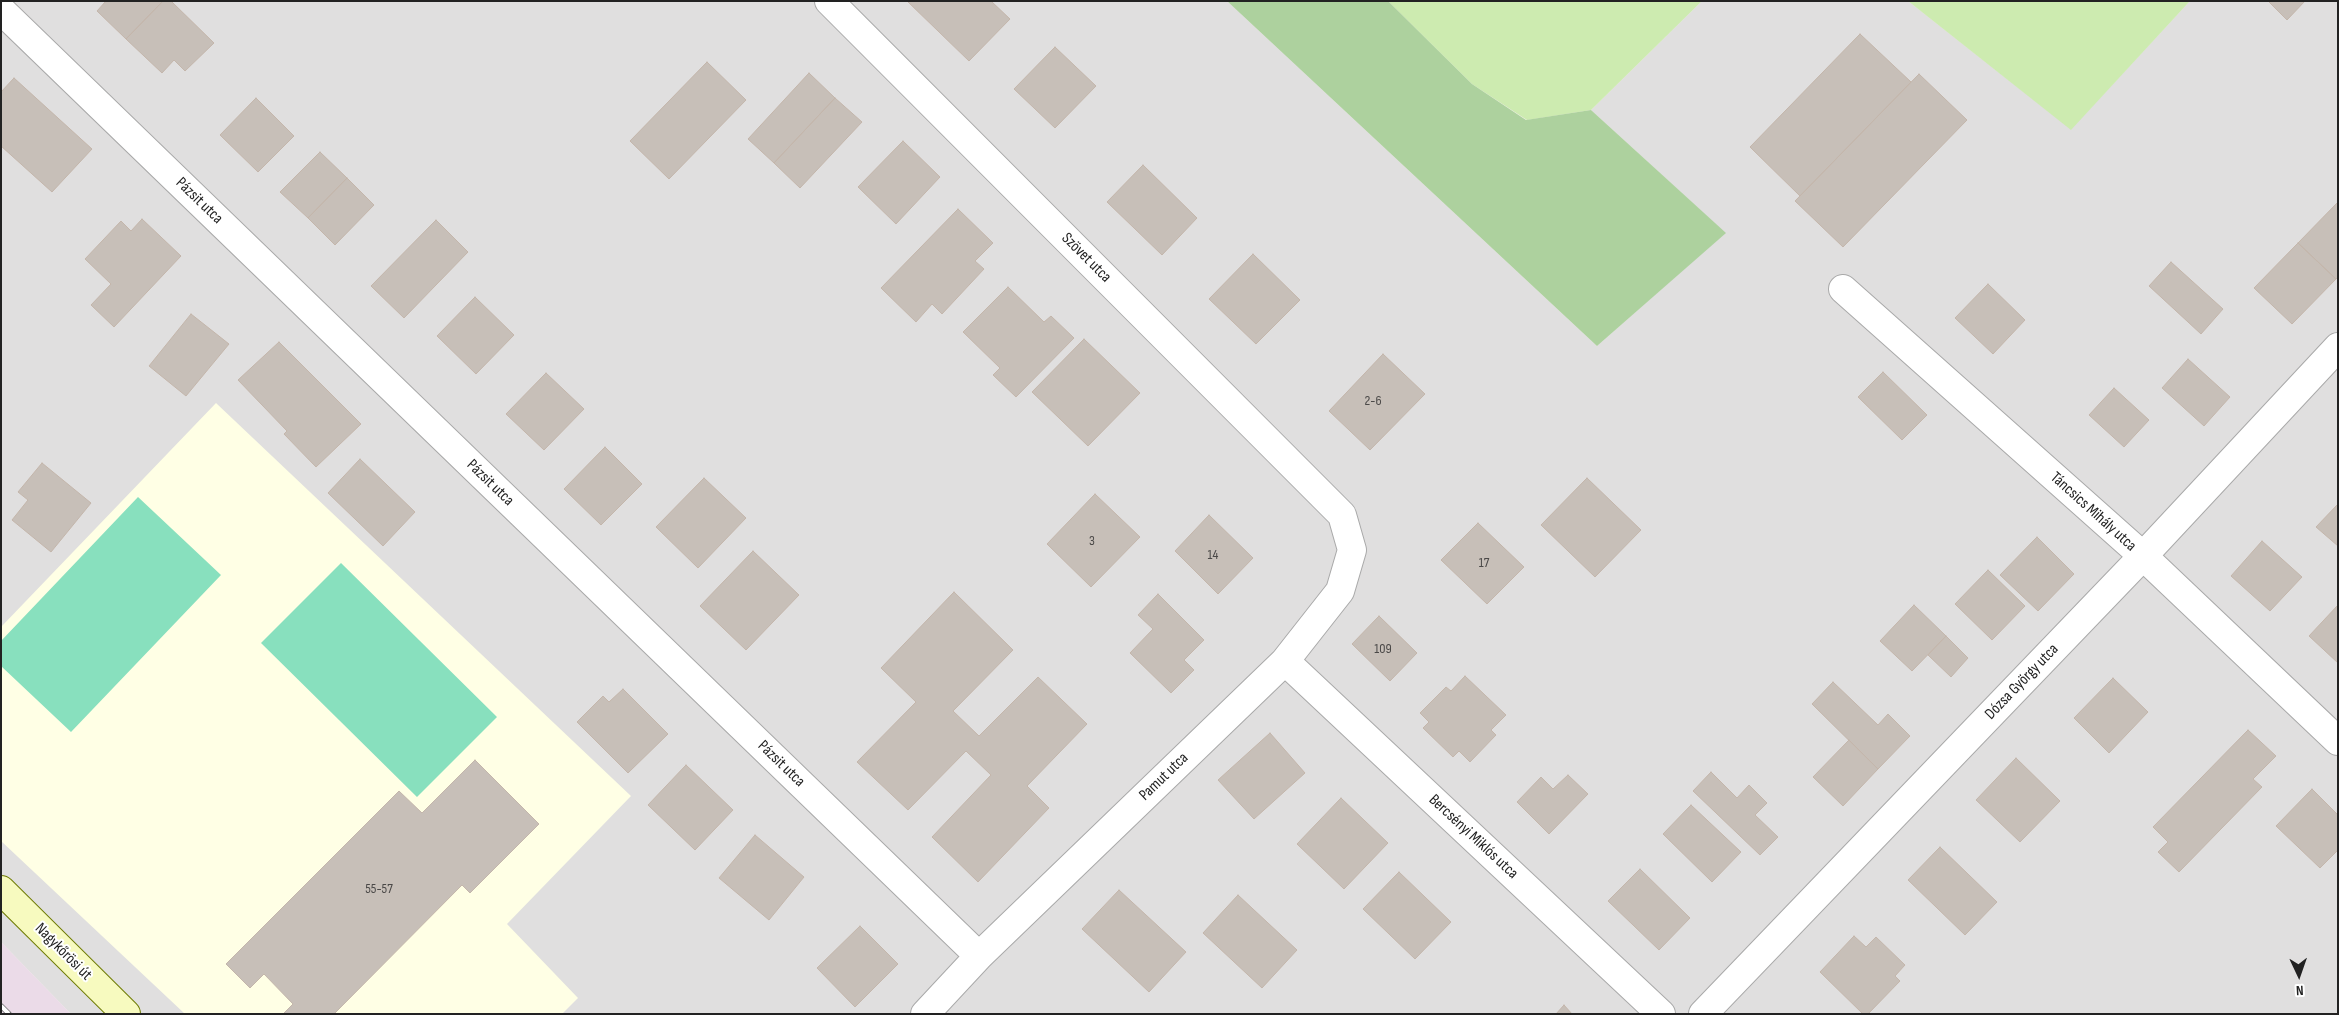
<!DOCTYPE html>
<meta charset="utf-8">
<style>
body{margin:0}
#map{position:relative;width:2339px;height:1015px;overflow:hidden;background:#f2efe9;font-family:"Sofia Sans Condensed",sans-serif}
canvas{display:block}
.frame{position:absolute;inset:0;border:2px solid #222;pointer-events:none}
.north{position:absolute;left:2274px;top:950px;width:50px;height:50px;-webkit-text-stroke:4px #fff;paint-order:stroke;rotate:177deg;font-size:14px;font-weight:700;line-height:20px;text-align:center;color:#222}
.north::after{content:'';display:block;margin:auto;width:18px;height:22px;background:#222;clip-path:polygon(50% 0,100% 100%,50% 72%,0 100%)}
</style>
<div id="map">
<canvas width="2339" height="1015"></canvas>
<div class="frame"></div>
<div class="north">N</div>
</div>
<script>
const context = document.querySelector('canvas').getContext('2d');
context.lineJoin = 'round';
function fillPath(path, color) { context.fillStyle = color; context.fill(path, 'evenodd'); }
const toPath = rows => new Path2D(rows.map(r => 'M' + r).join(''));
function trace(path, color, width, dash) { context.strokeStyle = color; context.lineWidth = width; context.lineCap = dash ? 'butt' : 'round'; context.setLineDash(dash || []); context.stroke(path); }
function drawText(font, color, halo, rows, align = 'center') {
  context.font = font + ' "Sofia Sans Condensed",sans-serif'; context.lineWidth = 4; context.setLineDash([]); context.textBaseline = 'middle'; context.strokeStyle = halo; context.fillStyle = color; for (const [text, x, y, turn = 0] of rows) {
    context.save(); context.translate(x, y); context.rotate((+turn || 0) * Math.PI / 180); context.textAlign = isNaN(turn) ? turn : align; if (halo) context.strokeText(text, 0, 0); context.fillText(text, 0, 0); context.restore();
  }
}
fillPath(toPath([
 [1,1,1227,1,1597,346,1725,233,1591,110,1702,1,1908,1,2071,129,2190,1,2338,1,2338,1014,71,1014,1,942]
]), '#e0dfdf');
fillPath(toPath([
 [1,942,71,1014,1,1014]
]), '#ebdbe8');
fillPath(toPath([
 [216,403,631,796,507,924,578,998,562,1014,185,1014,1,841,1,627]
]), '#ffffe5');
fillPath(toPath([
 [1388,1,1702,1,1591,110,1527,120,1472,84],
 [1908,1,2190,1,2071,130]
]), '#cdebb0');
fillPath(toPath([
 [1227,1,1388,1,1472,84,1526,120,1591,110,1726,233,1597,346]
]), '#add19e');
fillPath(toPath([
 [138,497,221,575,71,732,1,666,1,641],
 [341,563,497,717,417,797,261,643]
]), '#88e0be');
const building = toPath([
 [106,1,163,1,126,39,97,11,106,1],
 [163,1,171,1,214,43,185,71,174,60,162,73,126,39,163,1],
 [907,1,991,1,1010,19,969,61,907,1],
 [2268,1,2305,1,2287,20,2268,1],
 [1860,34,1911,82,1800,196,1750,147,1860,34],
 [1055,47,1096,86,1055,128,1014,89,1055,47],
 [707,62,746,100,669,179,630,141,707,62],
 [809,73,835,98,774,163,748,139,809,73],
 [1919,74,1967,120,1843,247,1795,201,1919,74],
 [14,78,92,149,52,192,1,146,1,92,14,78],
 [256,98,294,136,258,172,220,135,256,98],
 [835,98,862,122,800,188,774,163,835,98],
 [903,141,940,177,896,224,858,187,903,141],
 [320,152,347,178,308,218,280,192,320,152],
 [1143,165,1197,218,1162,255,1107,202,1143,165],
 [347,178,374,205,335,245,308,218,347,178],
 [2338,202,2338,277,2336,279,2298,243,2338,202],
 [958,209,993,243,975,261,984,269,942,314,932,304,916,322,881,288,958,209],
 [142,219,181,256,114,327,91,305,111,284,85,259,121,221,131,231,142,219],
 [436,220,468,252,404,318,371,286,436,220],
 [2298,243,2336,279,2292,324,2254,288,2298,243],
 [1253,254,1300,300,1256,344,1209,299,1253,254],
 [2171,262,2223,309,2201,334,2149,286,2171,262],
 [1988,284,2025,320,1993,354,1955,318,1988,284],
 [1008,287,1044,322,1051,316,1074,338,1016,397,993,375,1000,368,963,332,1008,287],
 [475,297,514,335,476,374,437,336,475,297],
 [191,314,229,344,186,396,149,366,191,314],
 [1084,339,1140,393,1088,446,1032,392,1084,339],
 [279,342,361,424,316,467,284,434,287,431,238,380,279,342],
 [1383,354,1425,394,1370,450,1329,411,1383,354],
 [2188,359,2230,397,2204,426,2162,388,2188,359],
 [1883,372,1927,415,1902,440,1858,397,1883,372],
 [546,373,584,409,544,450,506,414,546,373],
 [2114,388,2149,420,2124,447,2089,415,2114,388],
 [605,447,642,484,601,525,564,489,605,447],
 [360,459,415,512,383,546,328,493,360,459],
 [42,463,91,503,51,552,12,520,28,500,18,492,42,463],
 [704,478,746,518,698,568,656,527,704,478],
 [1587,478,1641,530,1595,577,1541,525,1587,478],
 [1095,494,1140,537,1091,587,1047,544,1095,494],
 [2338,504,2338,546,2316,527,2338,504],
 [1209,515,1253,558,1218,594,1175,551,1209,515],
 [1478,523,1524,567,1487,604,1441,560,1478,523],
 [2037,537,2074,574,2038,611,2000,575,2037,537],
 [2262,541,2302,577,2270,611,2231,576,2262,541],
 [753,551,799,595,746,650,700,606,753,551],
 [1988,570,2025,606,1992,640,1955,604,1988,570],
 [954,592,1013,650,953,711,979,736,1038,677,1087,724,1027,786,1049,808,978,882,932,837,991,775,966,751,908,810,857,762,916,702,881,668,954,592],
 [1158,594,1204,640,1184,660,1194,670,1171,693,1130,653,1153,629,1138,615,1158,594],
 [1914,605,1946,636,1912,671,1880,641,1914,605],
 [2338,605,2338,663,2309,636,2338,605],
 [1379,616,1417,653,1390,681,1352,644,1379,616],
 [1946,636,1968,658,1951,677,1928,655,1946,636],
 [1465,676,1506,715,1491,730,1496,735,1470,762,1459,751,1453,757,1423,728,1429,722,1420,713,1446,687,1451,691,1465,676],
 [2113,678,2148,712,2109,753,2074,718,2113,678],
 [1833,682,1878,725,1888,714,1910,736,1878,769,1812,704,1833,682],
 [623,689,668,734,628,773,577,722,603,696,609,702,623,689],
 [2248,730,2276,756,2253,779,2262,787,2179,872,2158,852,2168,842,2153,827,2248,730],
 [1270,733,1305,773,1254,819,1218,780,1270,733],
 [1849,740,1878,769,1843,806,1813,777,1849,740],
 [2016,758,2060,801,2020,842,1976,800,2016,758],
 [475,760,539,824,470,893,462,885,334,1014,283,1014,293,1004,264,974,250,988,226,964,399,791,422,813,475,760],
 [686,765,733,810,695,850,648,805,686,765],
 [1711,772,1737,798,1749,785,1767,803,1755,815,1778,837,1760,855,1693,791,1711,772],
 [1568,775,1588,794,1549,834,1517,802,1541,777,1553,789,1568,775],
 [2312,789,2338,815,2338,850,2320,868,2276,826,2312,789],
 [1341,798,1388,843,1344,889,1297,844,1341,798],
 [1691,805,1741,852,1712,882,1663,834,1691,805],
 [755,835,804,877,769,920,719,878,755,835],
 [1940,847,1997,902,1965,935,1908,880,1940,847],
 [1640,869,1690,918,1659,950,1608,901,1640,869],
 [1399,872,1451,922,1415,959,1363,909,1399,872],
 [1119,890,1186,952,1149,992,1082,929,1119,890],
 [1238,895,1297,950,1262,988,1203,933,1238,895],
 [860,926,898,964,855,1007,817,968,860,926],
 [1854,936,1866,947,1876,937,1905,965,1895,976,1900,981,1868,1014,1863,1014,1820,972,1854,936],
 [1564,1005,1572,1014,1556,1014,1564,1005]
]);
fillPath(building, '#c7bfb8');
trace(building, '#c4b6ab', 1);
const minor = toPath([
 [829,1,1342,515,1352,550,1340,591,1285,661,979,956,925,1014],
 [1,10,979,956],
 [1843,289,2143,556,2338,741],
 [1285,661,1661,1014]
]);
const tertiary = toPath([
 [1703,1014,2143,556,2338,347]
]);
const secondary = toPath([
 [1,890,126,1014]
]);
trace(minor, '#a9a9a9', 30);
trace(tertiary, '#a9a9a9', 30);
trace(secondary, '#707d05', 30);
trace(minor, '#fff', 28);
trace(tertiary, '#fff', 28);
trace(secondary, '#f7fabf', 28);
const rail = toPath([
 [1,1006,9,1014]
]);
trace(rail, '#707070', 5.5);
trace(rail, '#fff', 4, [11]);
drawText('14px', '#4b4948', null, [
 ["2-6",1373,401],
 ["3",1092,541],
 ["14",1213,555],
 ["17",1484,563],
 ["109",1383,649],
 ["55-57",379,889]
]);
drawText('16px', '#222', '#fff', [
 ["Pázsit utca",199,201,44],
 ["Szövet utca",1086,258,45],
 ["Pázsit utca",490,483,44],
 ["Táncsics Mihály utca",2093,512,42],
 ["Dózsa György utca",2022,682,-46],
 ["Pázsit utca",781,764,44],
 ["Pamut utca",1164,777,-44],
 ["Bercsényi Miklós utca",1473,837,43],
 ["Nagykőrösi út",63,952,45]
]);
</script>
